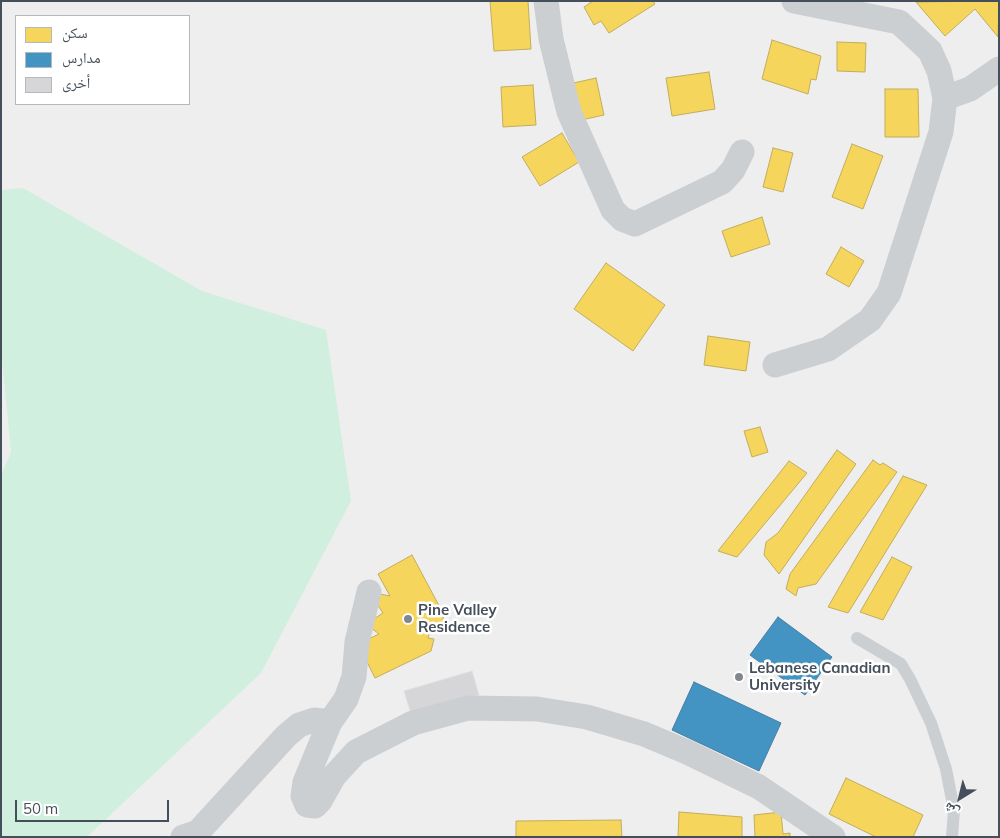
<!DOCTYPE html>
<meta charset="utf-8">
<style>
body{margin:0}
#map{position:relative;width:1000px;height:838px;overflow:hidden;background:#efeeee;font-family:Mulish,"Noto Naskh Arabic",sans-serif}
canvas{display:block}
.frame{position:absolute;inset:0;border:2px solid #454f5b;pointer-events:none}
.legend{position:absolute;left:15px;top:15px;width:175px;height:90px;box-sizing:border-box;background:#fff;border:1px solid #b5b9bd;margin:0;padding:6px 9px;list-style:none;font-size:15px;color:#454f5b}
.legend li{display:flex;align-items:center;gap:10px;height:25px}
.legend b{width:25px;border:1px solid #b5b9bd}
.north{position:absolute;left:935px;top:773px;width:50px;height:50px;-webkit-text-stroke:4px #fff;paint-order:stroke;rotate:216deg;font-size:14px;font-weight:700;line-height:20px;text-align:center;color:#454f5b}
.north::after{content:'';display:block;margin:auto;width:18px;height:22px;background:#454f5b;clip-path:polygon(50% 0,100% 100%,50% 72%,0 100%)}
.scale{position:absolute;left:15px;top:800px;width:154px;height:22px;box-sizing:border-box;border:2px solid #454f5b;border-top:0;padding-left:6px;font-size:15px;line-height:18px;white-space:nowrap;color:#454f5b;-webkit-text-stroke:4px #fff;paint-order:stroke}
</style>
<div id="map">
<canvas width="1000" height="838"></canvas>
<div class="frame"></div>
<ul class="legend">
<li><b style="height:14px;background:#f6d55c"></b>سكن</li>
<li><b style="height:14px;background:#4393c3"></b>مدارس</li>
<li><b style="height:14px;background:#d6d6d8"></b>أخرى</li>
</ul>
<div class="north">ش</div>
<div class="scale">50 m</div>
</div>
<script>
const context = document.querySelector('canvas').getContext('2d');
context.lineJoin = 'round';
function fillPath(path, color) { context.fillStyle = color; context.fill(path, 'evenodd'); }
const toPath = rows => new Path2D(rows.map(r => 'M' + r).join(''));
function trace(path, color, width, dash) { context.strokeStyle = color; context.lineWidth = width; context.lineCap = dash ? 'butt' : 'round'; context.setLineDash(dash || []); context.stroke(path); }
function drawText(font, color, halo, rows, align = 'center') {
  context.font = font + ' Mulish,sans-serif'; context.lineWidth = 5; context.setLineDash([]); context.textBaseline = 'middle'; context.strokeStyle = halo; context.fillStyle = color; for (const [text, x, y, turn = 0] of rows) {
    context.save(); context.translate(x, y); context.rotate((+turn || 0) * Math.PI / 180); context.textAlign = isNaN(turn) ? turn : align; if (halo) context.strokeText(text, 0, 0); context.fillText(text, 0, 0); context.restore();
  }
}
fillPath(toPath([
 [23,188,202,291,326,330,351,501,261,673,87,837,1,837,1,476,11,452,1,349,1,190]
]), '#d1efdf');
const homes = toPath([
 [490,1,528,1,531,49,494,51,490,1],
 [593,1,653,1,655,4,609,33,601,21,594,25,584,7,593,1],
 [999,1,998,37,975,9,945,36,916,2,999,1],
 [772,40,821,56,816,80,811,79,808,94,762,79,772,40],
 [837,42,866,43,865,72,837,71,837,42],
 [709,72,715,109,672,116,666,78,709,72],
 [596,78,604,115,577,121,569,84,596,78],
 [533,85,536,125,503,127,501,87,533,85],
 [885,89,918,89,919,137,885,137,885,89],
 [562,133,579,162,540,186,522,157,562,133],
 [852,144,883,156,863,209,832,197,852,144],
 [773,148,793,153,783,192,763,187,773,148],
 [762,217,770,244,731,257,722,231,762,217],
 [841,247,864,261,849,287,826,274,841,247],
 [606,263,665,305,633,351,574,309,606,263],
 [708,336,750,342,746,371,704,365,708,336],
 [760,427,768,452,752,457,744,431,760,427],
 [837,450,856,464,779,574,764,555,766,542,778,533,837,450],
 [873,460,880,465,883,463,897,472,816,584,798,588,796,596,786,589,790,574,873,460],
 [789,461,807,473,737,557,718,551,789,461],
 [903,476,927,485,848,613,828,607,903,476],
 [412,555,444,615,441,626,432,623,428,638,434,639,431,651,375,678,358,644,379,634,366,624,383,613,373,598,380,594,390,596,378,574,412,555],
 [892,557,912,567,883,620,860,612,892,557],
 [846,778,923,815,913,837,876,837,829,814,846,778],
 [679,812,742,817,742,837,678,837,679,812],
 [781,812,783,834,790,833,790,837,755,837,754,815,781,812],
 [621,820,622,837,516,837,516,821,621,820]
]);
fillPath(homes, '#f6d55c');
trace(homes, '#c1ad5c', 1);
const schools = toPath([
 [778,617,832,657,805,695,750,655,778,617],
 [694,682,781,723,759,771,672,730,694,682]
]);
fillPath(schools, '#4393c3');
trace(schools, '#447fa4', 1);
const building = toPath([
 [472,671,479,695,411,714,404,691,472,671]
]);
fillPath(building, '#d6d6d8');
trace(building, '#e0e0e1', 1);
trace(toPath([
 [857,638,901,664,910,679,931,723,946,769,954,810,952,837]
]), '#cccfd2', 12);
trace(toPath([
 [546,1,551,39,569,112,613,210,622,219,635,224,722,182,733,170,742,152],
 [945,98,970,89,999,69],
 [775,365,828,349,870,320,889,293,941,132,945,98,939,71,930,51,899,22,794,1],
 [369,592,357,642,354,677,346,699,330,722,305,782,303,796,307,805,315,806,320,801,334,776,356,752,413,723,468,708,537,709,587,717,644,734,687,752,759,787,833,837],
 [183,837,198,832,286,736,299,725,314,720,330,722]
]), '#cccfd2', 25);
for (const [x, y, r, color] of [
 [408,619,5,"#80878e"],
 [739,677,5,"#80878e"]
]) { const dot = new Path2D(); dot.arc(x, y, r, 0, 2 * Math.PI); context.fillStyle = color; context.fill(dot); trace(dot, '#fff', 2); }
drawText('bold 15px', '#454f5b', '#fff', [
 ["Pine Valley",418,610],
 ["Residence",418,627],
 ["Lebanese Canadian",749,668],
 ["University",749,685]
], 'left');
</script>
